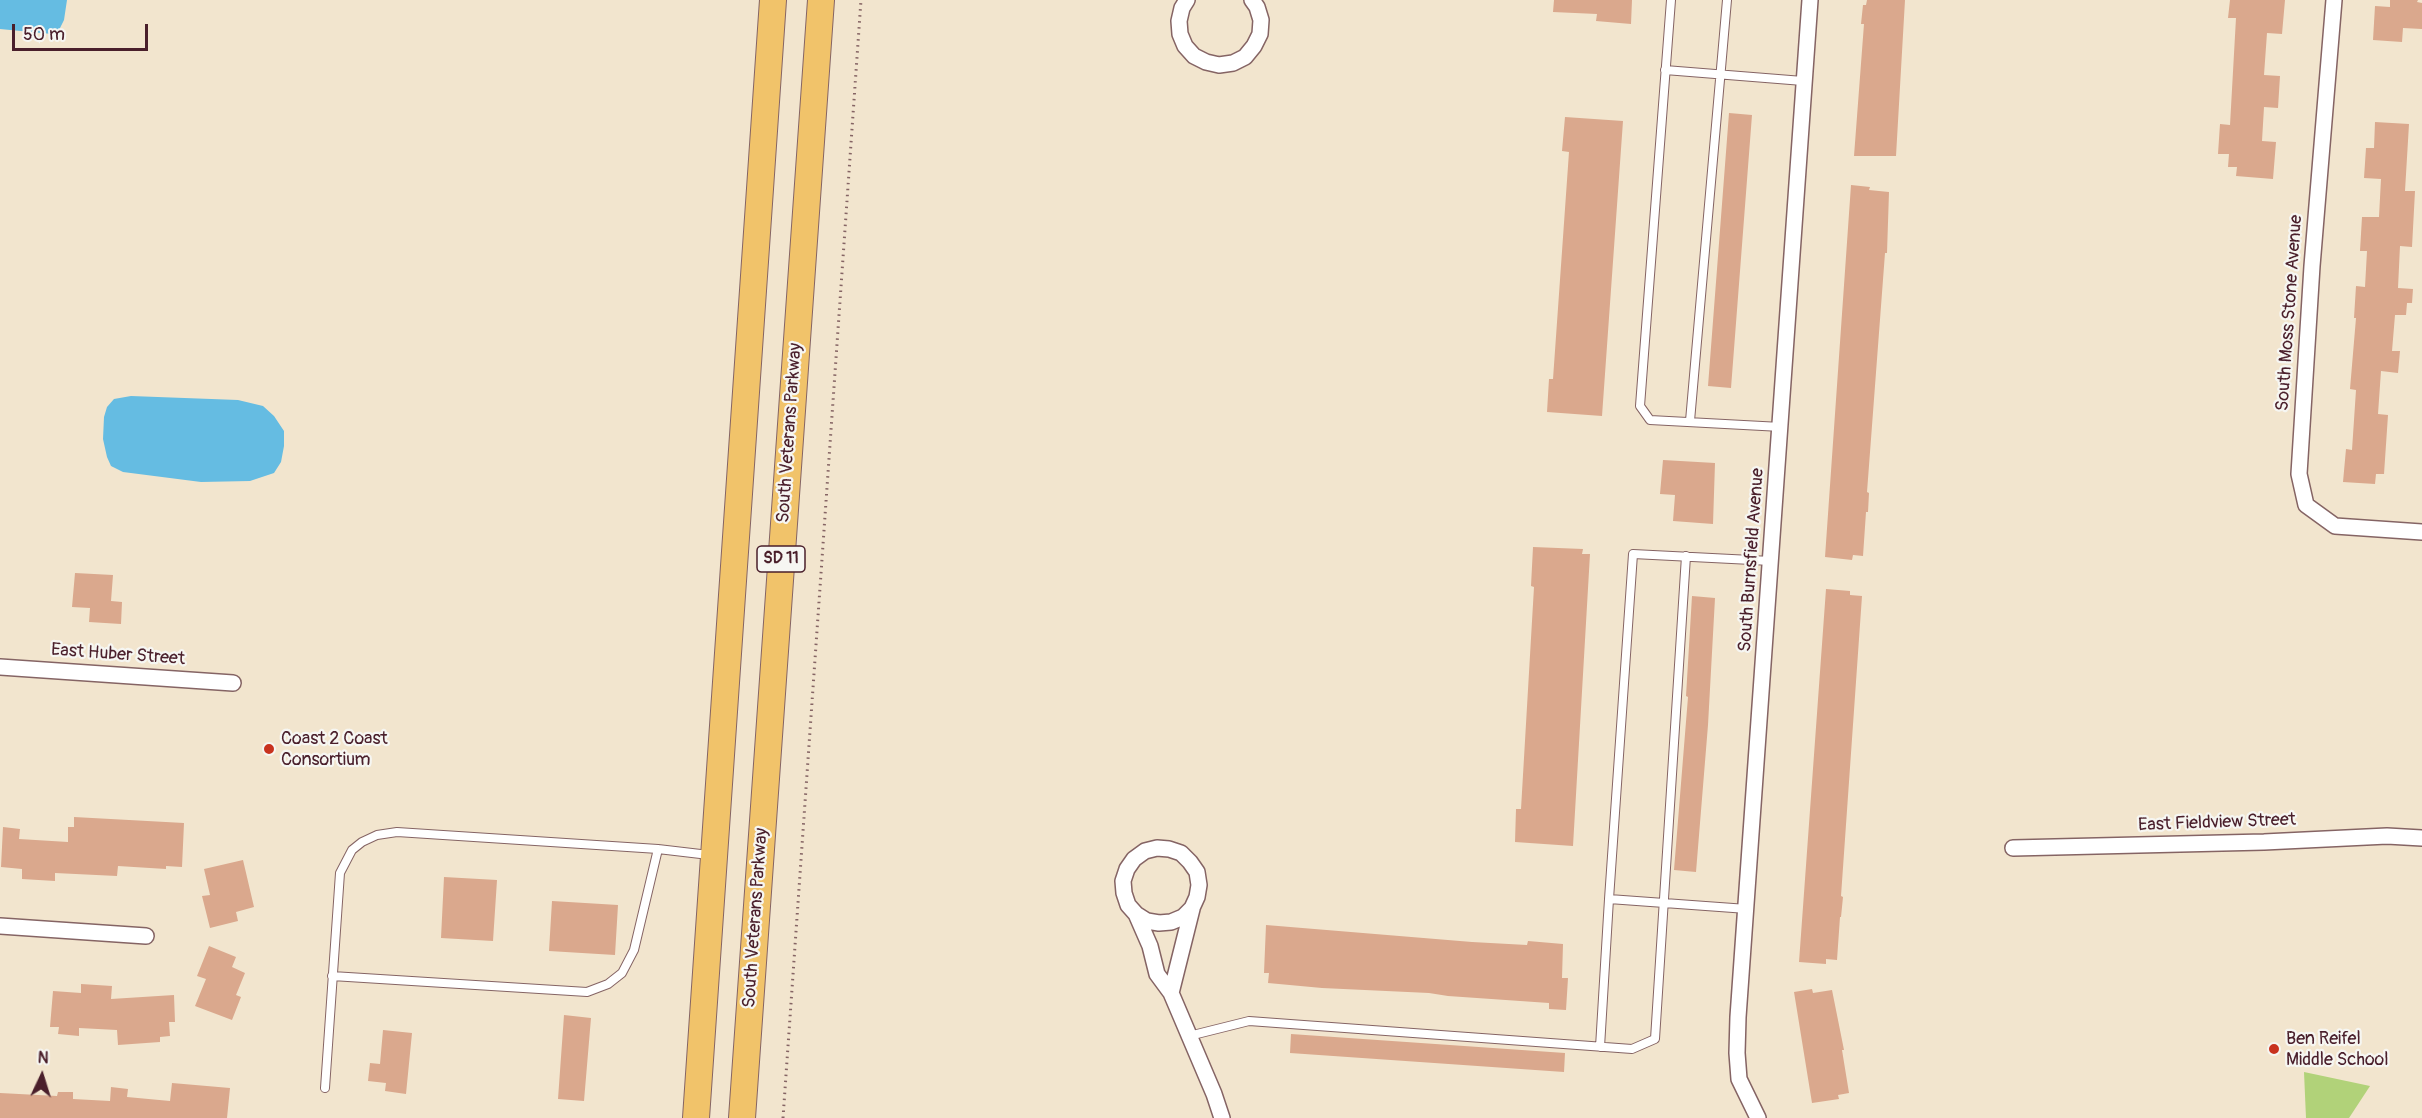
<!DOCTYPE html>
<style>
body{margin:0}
#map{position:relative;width:2422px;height:1118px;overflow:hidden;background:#f2e5ce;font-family:Pangolin,sans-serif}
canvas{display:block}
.north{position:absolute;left:12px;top:1046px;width:60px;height:60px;-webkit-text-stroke:4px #f6f6f2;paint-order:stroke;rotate:4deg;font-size:16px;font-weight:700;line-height:24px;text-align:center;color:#4a1f2b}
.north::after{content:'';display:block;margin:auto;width:21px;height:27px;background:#4a1f2b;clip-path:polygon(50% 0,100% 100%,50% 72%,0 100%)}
.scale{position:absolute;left:12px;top:24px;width:136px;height:27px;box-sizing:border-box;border:3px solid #4a1f2b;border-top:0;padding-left:8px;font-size:18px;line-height:21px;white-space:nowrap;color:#4a1f2b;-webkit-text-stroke:4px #f6f6f2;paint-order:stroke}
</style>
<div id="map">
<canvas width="2422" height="1118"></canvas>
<div class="north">N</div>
<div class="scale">50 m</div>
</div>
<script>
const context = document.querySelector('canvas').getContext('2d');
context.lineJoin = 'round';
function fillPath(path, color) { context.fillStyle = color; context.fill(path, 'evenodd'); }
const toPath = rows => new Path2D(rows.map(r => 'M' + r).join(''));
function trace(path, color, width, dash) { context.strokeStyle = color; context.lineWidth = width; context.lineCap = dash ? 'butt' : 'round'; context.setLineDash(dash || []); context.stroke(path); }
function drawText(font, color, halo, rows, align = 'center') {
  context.font = font + ' Pangolin,sans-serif'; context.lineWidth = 4.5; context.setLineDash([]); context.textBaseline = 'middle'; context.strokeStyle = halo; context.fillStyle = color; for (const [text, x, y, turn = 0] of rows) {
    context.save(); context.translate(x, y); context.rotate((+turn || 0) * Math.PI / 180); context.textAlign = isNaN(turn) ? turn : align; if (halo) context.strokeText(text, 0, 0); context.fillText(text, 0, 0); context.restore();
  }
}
fillPath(toPath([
 [2304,1072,2370,1086,2349,1118,2306,1118]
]), '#b1d279');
fillPath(toPath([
 [0,0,67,0,64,20,59,30,52,34,0,29],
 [131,396,238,400,263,406,274,416,284,431,284,446,281,462,274,473,250,481,201,482,123,472,111,466,107,457,103,439,104,417,107,407,114,399]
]), '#65bce2');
fillPath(toPath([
 [1554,0,1632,0,1631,24,1596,21,1597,14,1553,12],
 [1867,0,1905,0,1896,156,1854,156,1864,24,1861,24,1863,5,1866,5],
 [2230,0,2285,0,2282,34,2267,33,2264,75,2280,76,2278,108,2264,107,2262,141,2276,142,2273,179,2236,176,2237,167,2228,167,2229,154,2218,154,2220,124,2230,125,2236,18,2228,18],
 [2390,0,2418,0,2417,2,2422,3,2422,29,2403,28,2402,42,2373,40,2375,6,2390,7],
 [1729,113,1752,115,1731,388,1708,386],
 [1565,117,1623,121,1602,416,1547,412,1549,379,1553,379,1569,152,1562,151],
 [2375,122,2409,124,2405,191,2415,191,2412,247,2400,246,2398,288,2413,289,2412,303,2407,303,2406,315,2395,315,2392,351,2400,351,2398,373,2381,371,2378,414,2388,415,2384,474,2376,474,2375,484,2343,482,2346,449,2352,450,2356,390,2350,389,2356,318,2354,318,2356,286,2365,287,2367,251,2360,251,2362,217,2379,217,2381,179,2364,178,2366,148,2374,148],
 [1851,185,1870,187,1869,190,1889,192,1887,253,1885,253,1867,492,1869,493,1868,512,1866,512,1863,556,1853,555,1852,560,1825,557],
 [1663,460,1715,463,1713,524,1673,521,1675,495,1660,494],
 [1533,547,1583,549,1582,554,1590,554,1573,846,1515,842,1516,809,1521,809,1534,587,1531,586],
 [75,573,113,575,111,601,122,602,121,624,89,622,90,608,72,607],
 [1826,589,1850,591,1850,595,1862,596,1841,896,1843,897,1841,917,1840,917,1837,960,1826,959,1826,964,1799,962],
 [1692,596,1715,598,1708,725,1696,872,1674,870,1688,697,1686,696],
 [74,817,184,823,182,867,166,866,166,869,118,866,117,876,55,873,55,881,22,879,22,869,1,867,3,827,20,829,19,839,68,842,68,827,74,827],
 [243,860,254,907,236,912,238,921,210,928,202,896,210,895,204,869],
 [444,877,497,880,493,941,441,938],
 [552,901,618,905,615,955,549,951],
 [1266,925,1472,942,1527,945,1528,941,1563,944,1562,978,1568,978,1566,1010,1549,1009,1549,1003,1448,996,1429,993,1322,988,1268,983,1269,973,1264,973],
 [209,946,236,957,232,967,245,973,236,995,241,997,232,1020,195,1006,206,979,197,976],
 [81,984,112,986,111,999,174,995,175,1022,169,1022,170,1036,160,1037,160,1042,118,1045,117,1030,79,1028,79,1036,58,1034,59,1027,50,1027,53,991,81,993],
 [1812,989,1813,993,1832,990,1844,1050,1842,1050,1849,1093,1838,1095,1839,1099,1812,1103,1794,992],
 [564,1015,591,1018,584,1101,558,1099],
 [383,1030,412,1033,406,1094,385,1091,386,1083,368,1081,370,1063,380,1064],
 [1291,1034,1565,1053,1564,1072,1290,1053],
 [172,1083,230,1088,227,1118,0,1118,0,1093,57,1096,58,1092,73,1092,73,1099,110,1101,111,1087,128,1089,127,1097,170,1101]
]), '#daa88d');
const service = toPath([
 [1671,0,1640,406,1650,420,1781,427],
 [1665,70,1803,81],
 [1690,421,1727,0],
 [1747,909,1609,899,1633,554,1771,561],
 [332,976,587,992,608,984,622,973,634,950,658,849],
 [1189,1036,1249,1021,1632,1049,1655,1039,1686,556],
 [1600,1047,1609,899],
 [325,1088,340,873,352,850,362,842,377,835,397,832,658,849,709,855]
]);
const minor = toPath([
 [1187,0,1182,8,1179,21,1180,34,1185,46,1194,56,1206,62,1219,65,1233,63,1245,57,1254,46,1260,34,1261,20,1257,7,1252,0],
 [2334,0,2312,266,2299,474,2306,505,2335,526,2422,532],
 [0,667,233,683],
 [2013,848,2264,842,2387,836,2422,838],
 [1136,914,1147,921,1159,923,1171,922,1183,917,1192,908,1197,897,1199,885,1197,872,1190,862,1181,853,1169,849,1157,848,1145,851,1134,859,1127,869,1123,881,1124,893,1128,905,1136,914,1150,946,1157,974,1171,993,1214,1094,1222,1118],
 [0,926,146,936],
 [1171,993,1192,909],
 [1758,1118,1739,1079,1737,1053,1738,1017,1810,0]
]);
const trunk = toPath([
 [696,1118,773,0],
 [742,1118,821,0]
]);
trace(service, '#856464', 10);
trace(minor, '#856464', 18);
trace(trunk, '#856464', 28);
trace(toPath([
 [783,1118,861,0]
]), '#856464', 3, [1.5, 4.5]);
trace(service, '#fff', 8);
trace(minor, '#fff', 15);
trace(trunk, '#f1c36a', 26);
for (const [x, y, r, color] of [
 [269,749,6,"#c8321e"],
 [2274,1049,6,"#c8321e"]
]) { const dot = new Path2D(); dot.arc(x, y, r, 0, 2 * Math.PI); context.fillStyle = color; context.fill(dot); trace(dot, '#f6f6f2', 2); }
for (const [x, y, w] of [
 [781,559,48]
]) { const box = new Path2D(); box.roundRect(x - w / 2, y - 13, w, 26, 4.5); context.fillStyle = '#f6f6f2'; context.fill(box); trace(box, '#4a1f2b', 1.5); }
drawText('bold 16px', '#4a1f2b', null, [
 ["SD 11",781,559]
]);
drawText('18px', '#4a1f2b', '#f6f6f2', [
 ["South Moss Stone Avenue",2290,313,-86],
 ["South Veterans Parkway",790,433,-86],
 ["South Burnsfield Avenue",1752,560,-86],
 ["East Huber Street",118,655,4],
 ["East Fieldview Street",2217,823,-2],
 ["South Veterans Parkway",756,918,-86]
]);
drawText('18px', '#4a1f2b', '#f6f6f2', [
 ["Coast 2 Coast",281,739],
 ["Consortium",281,760],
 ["Ben Reifel",2286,1039],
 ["Middle School",2286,1060]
], 'left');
</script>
